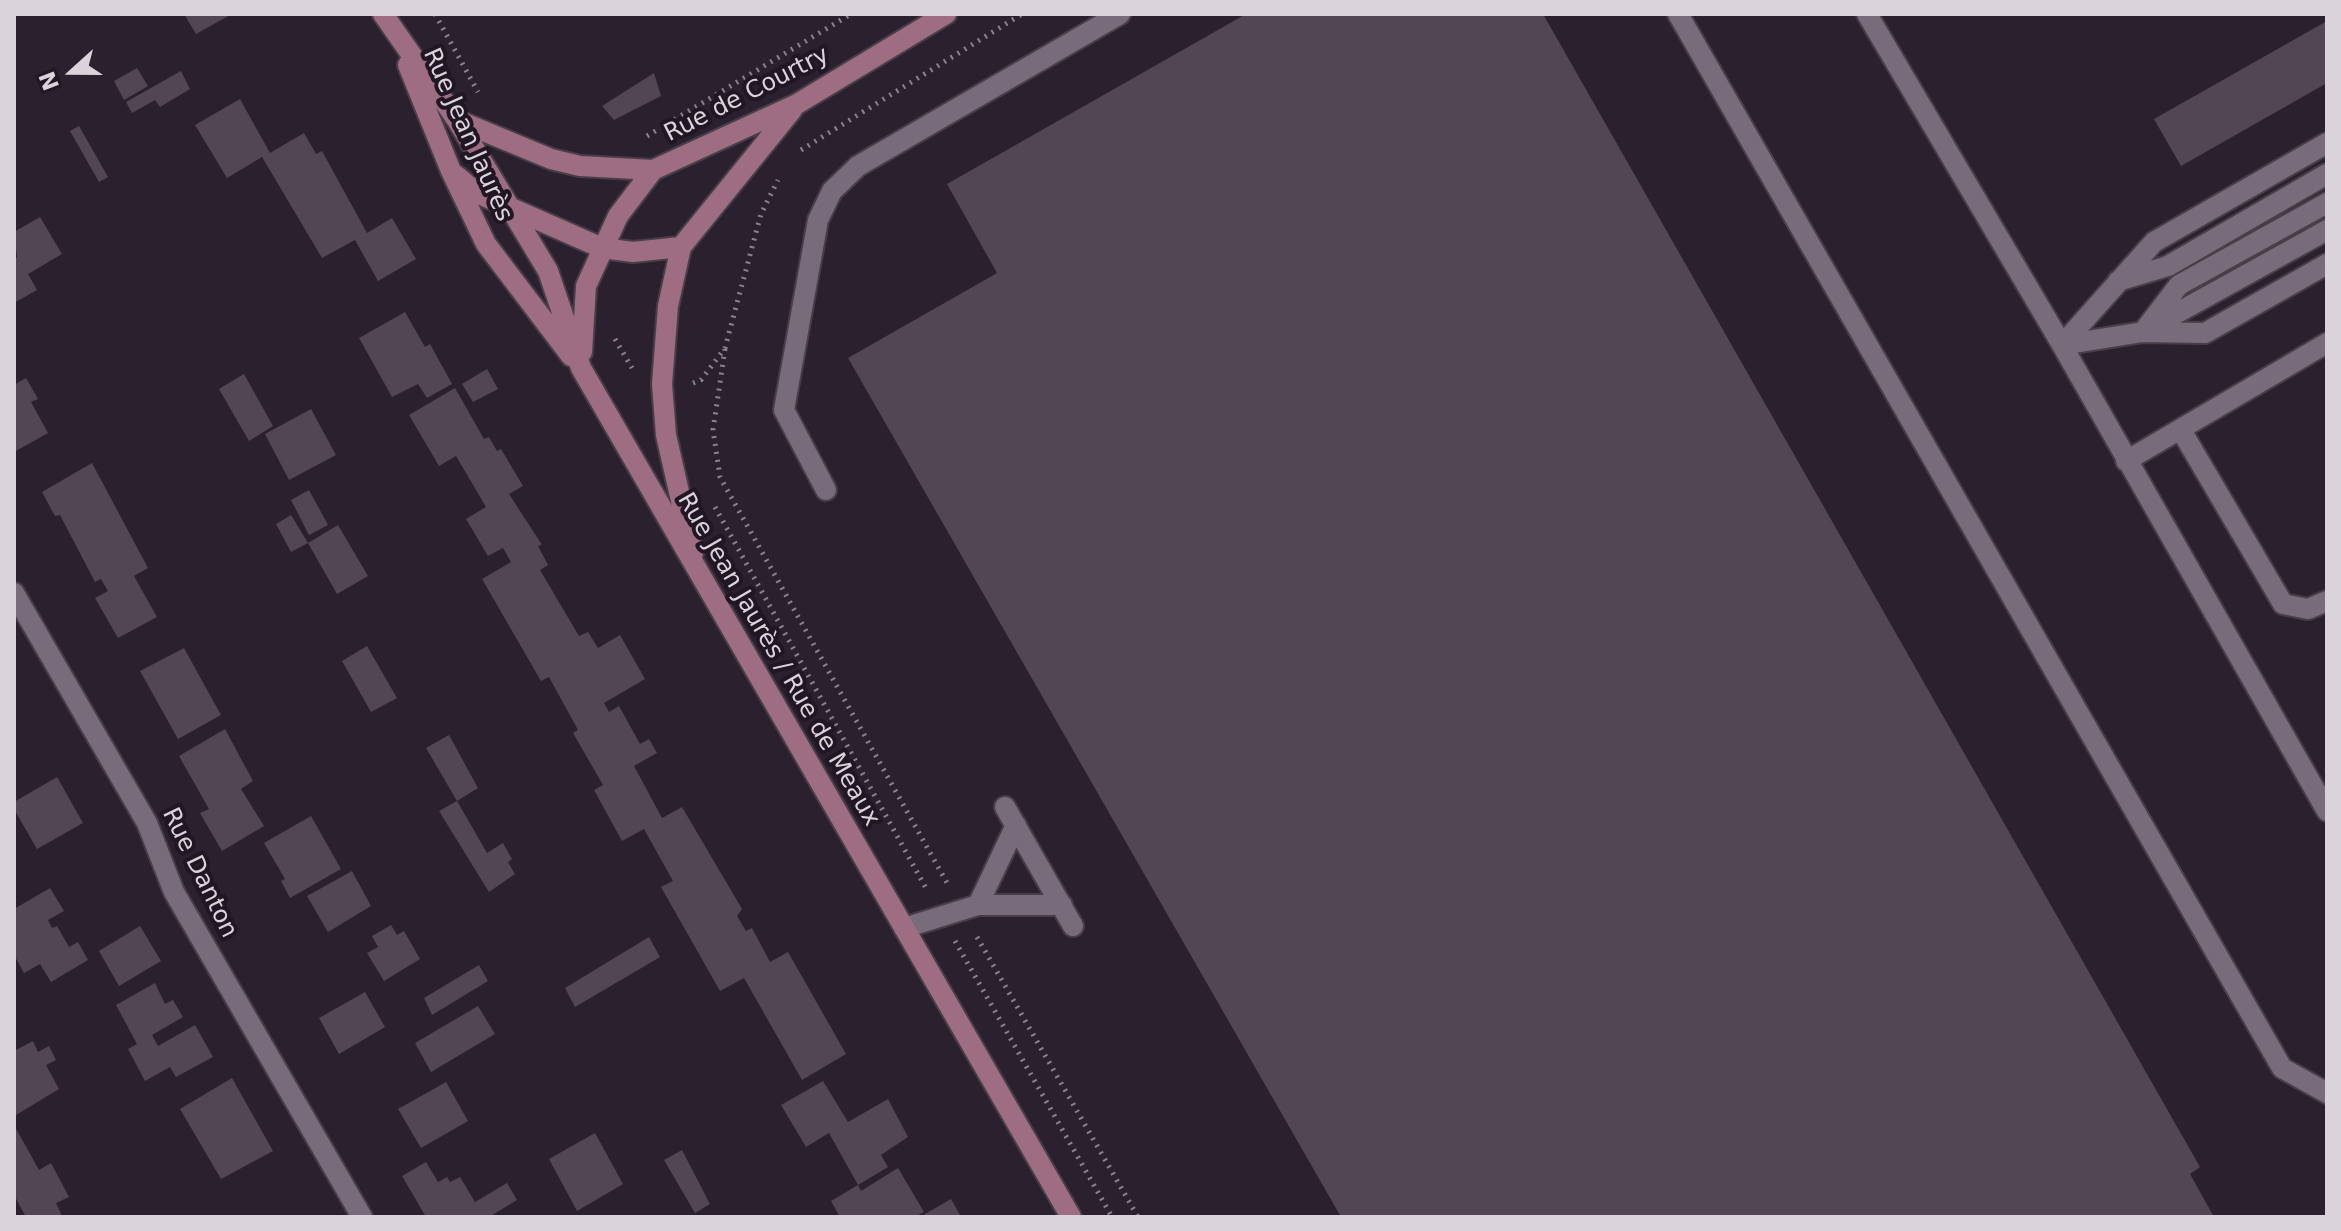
<!DOCTYPE html>
<meta charset="utf-8">
<style>
body{margin:0}
#map{position:relative;width:2341px;height:1231px;overflow:hidden;background:#2b202e;font-family:"DejaVu Sans",sans-serif}
canvas{display:block}
.frame{position:absolute;inset:0;border:16px solid #dad3dc;pointer-events:none}
.north{position:absolute;left:32px;top:32px;width:80px;height:80px;-webkit-text-stroke:6px #211724;paint-order:stroke;rotate:249deg;font-size:22px;font-weight:700;line-height:32px;text-align:center;color:#dad3dc}
.north::after{content:'';display:block;margin:auto;width:28px;height:36px;background:#dad3dc;clip-path:polygon(50% 0,100% 100%,50% 72%,0 100%)}
</style>
<div id="map">
<canvas width="2341" height="1231"></canvas>
<div class="frame"></div>
<div class="north">N</div>
</div>
<script>
const context = document.querySelector('canvas').getContext('2d');
context.lineJoin = 'round';
function fillPath(path, color) { context.fillStyle = color; context.fill(path, 'evenodd'); }
const toPath = rows => new Path2D(rows.map(r => 'M' + r).join(''));
function trace(path, color, width, dash) { context.strokeStyle = color; context.lineWidth = width; context.lineCap = dash ? 'butt' : 'round'; context.setLineDash(dash || []); context.stroke(path); }
function drawText(font, color, halo, rows, align = 'center') {
  context.font = font + ' "DejaVu Sans",sans-serif'; context.lineWidth = 8; context.setLineDash([]); context.textBaseline = 'middle'; context.strokeStyle = halo; context.fillStyle = color; for (const [text, x, y, turn = 0] of rows) {
    context.save(); context.translate(x, y); context.rotate((+turn || 0) * Math.PI / 180); context.textAlign = isNaN(turn) ? turn : align; if (halo) context.strokeText(text, 0, 0); context.fillText(text, 0, 0); context.restore();
  }
}
fillPath(toPath([
 [184,14,232,14,196,34],
 [1246,14,1543,14,2200,1167,2190,1174,2214,1217,1341,1217,848,358,997,273,947,184],
 [2327,21,2327,83,2181,166,2154,119],
 [137,68,148,86,124,100,114,81],
 [181,71,190,89,160,107,155,100,132,113,126,102],
 [654,73,661,96,614,120,602,106],
 [240,99,270,153,304,133,316,154,322,151,367,233,392,218,416,259,378,281,355,240,322,258,262,157,227,178,195,125],
 [79,126,108,177,99,182,70,131],
 [40,217,62,254,28,274,37,290,14,303,14,259,17,257,14,232],
 [405,312,425,347,430,344,452,384,427,398,418,384,392,397,359,338],
 [487,369,498,389,473,402,462,384],
 [244,374,273,426,249,441,219,389],
 [26,378,38,399,31,402,48,433,14,452,14,385],
 [455,388,484,439,489,437,497,451,501,449,523,486,509,494,542,545,538,546,548,565,540,570,579,636,588,632,598,648,620,635,645,679,604,703,609,712,619,706,640,744,649,739,657,753,634,766,662,818,682,807,742,909,737,916,746,931,752,928,770,962,788,952,846,1054,802,1080,744,978,720,991,661,887,673,881,644,829,622,841,594,790,603,785,573,733,578,730,549,677,541,681,482,579,511,562,503,548,488,556,466,519,486,507,456,456,439,466,409,415],
 [311,409,336,455,289,480,265,434],
 [92,463,148,568,134,576,157,617,118,638,95,598,108,591,101,579,95,582,60,515,55,516,42,492],
 [309,490,328,525,309,535,291,500],
 [291,515,308,543,291,552,276,524],
 [338,525,368,576,337,594,308,543],
 [367,646,397,698,371,712,342,661],
 [184,648,221,715,178,739,140,671],
 [225,729,253,781,241,789,264,826,222,851,200,813,209,809,179,756],
 [449,735,478,788,457,801,487,853,503,843,512,859,508,862,515,874,489,892,439,811,457,801,426,748],
 [57,777,83,823,37,849,14,809,14,802],
 [311,816,341,869,290,898,281,881,285,879,264,843],
 [352,871,371,906,328,932,307,896],
 [50,888,64,911,48,920,52,928,57,926,69,947,78,942,88,960,51,982,40,964,24,973,14,955,14,909],
 [391,925,397,935,404,931,420,959,384,981,367,953,378,947,372,936],
 [140,926,161,961,119,986,99,951],
 [649,937,660,957,575,1007,565,988],
 [479,965,488,981,432,1015,424,998],
 [155,983,165,1004,173,1000,183,1017,152,1035,158,1046,195,1025,213,1057,176,1077,170,1067,145,1081,128,1049,137,1044,116,1005],
 [365,992,385,1027,339,1054,319,1018],
 [478,1006,495,1034,431,1072,415,1043],
 [33,1041,38,1052,49,1046,56,1060,46,1065,59,1089,16,1115,14,1051],
 [232,1078,273,1151,221,1179,180,1109],
 [823,1081,848,1122,888,1099,908,1137,881,1155,888,1167,858,1185,829,1133,806,1147,781,1105],
 [446,1082,468,1121,421,1148,398,1109],
 [14,1125,39,1170,51,1163,69,1197,56,1203,62,1216,26,1217,14,1195],
 [595,1133,623,1184,577,1211,549,1159],
 [682,1150,710,1204,695,1213,664,1160],
 [426,1162,438,1182,447,1177,450,1182,460,1177,475,1202,507,1183,517,1200,489,1217,426,1217,402,1176],
 [898,1168,924,1212,914,1217,840,1217,831,1201,858,1185,861,1191],
 [951,1199,961,1217,920,1217]
]), '#524655');
const service = toPath([
 [1678,14,2282,1068,2327,1093],
 [1867,14,2062,345,2327,811],
 [2118,281,2168,266,2327,174],
 [2150,328,2327,230],
 [2143,332,2179,285,2327,203],
 [2062,345,2154,242,2327,143],
 [2062,345,2143,332,2205,333,2327,264],
 [2181,430,2283,604,2308,609,2327,601],
 [2126,461,2327,343],
 [826,490,784,410,818,220,832,191,858,166,1120,14],
 [1005,807,1073,926],
 [978,905,1016,825],
 [904,928,978,905,1062,905]
]);
const minor = toPath([
 [14,593,147,823,174,892,362,1217]
]);
const secondary = toPath([
 [383,14,457,120,548,271,581,368,1071,1217],
 [408,65,451,171,486,244,571,356],
 [457,120,551,159,580,166,653,170],
 [457,176,477,193,602,248,633,252,681,247],
 [582,352,586,286,618,216,653,170,797,104,946,14],
 [693,553,666,435,662,384,668,306,681,247,792,110]
]);
trace(service, '#473e49', 24);
trace(minor, '#473e49', 24);
trace(secondary, '#473e49', 24);
trace(toPath([
 [435,14,478,92],
 [647,136,851,14],
 [801,150,1022,14],
 [615,339,632,368],
 [725,349,713,430,720,477,947,883],
 [693,383,701,380,725,348,761,214,778,180],
 [715,507,927,890],
 [977,937,1138,1217],
 [955,941,1112,1217]
]), '#8b828d', 5, [2, 6]);
trace(service, '#786b7c', 20);
trace(minor, '#786b7c', 20);
trace(secondary, '#9f6d81', 20);
drawText('24px', '#dad3dc', '#211724', [
 ["Rue de Courtry",747,95,-27],
 ["Rue Jean Jaurès",467,135,66],
 ["Rue Jean Jaurès / Rue de Meaux",778,660,60],
 ["Rue Danton",199,873,64]
]);
</script>
